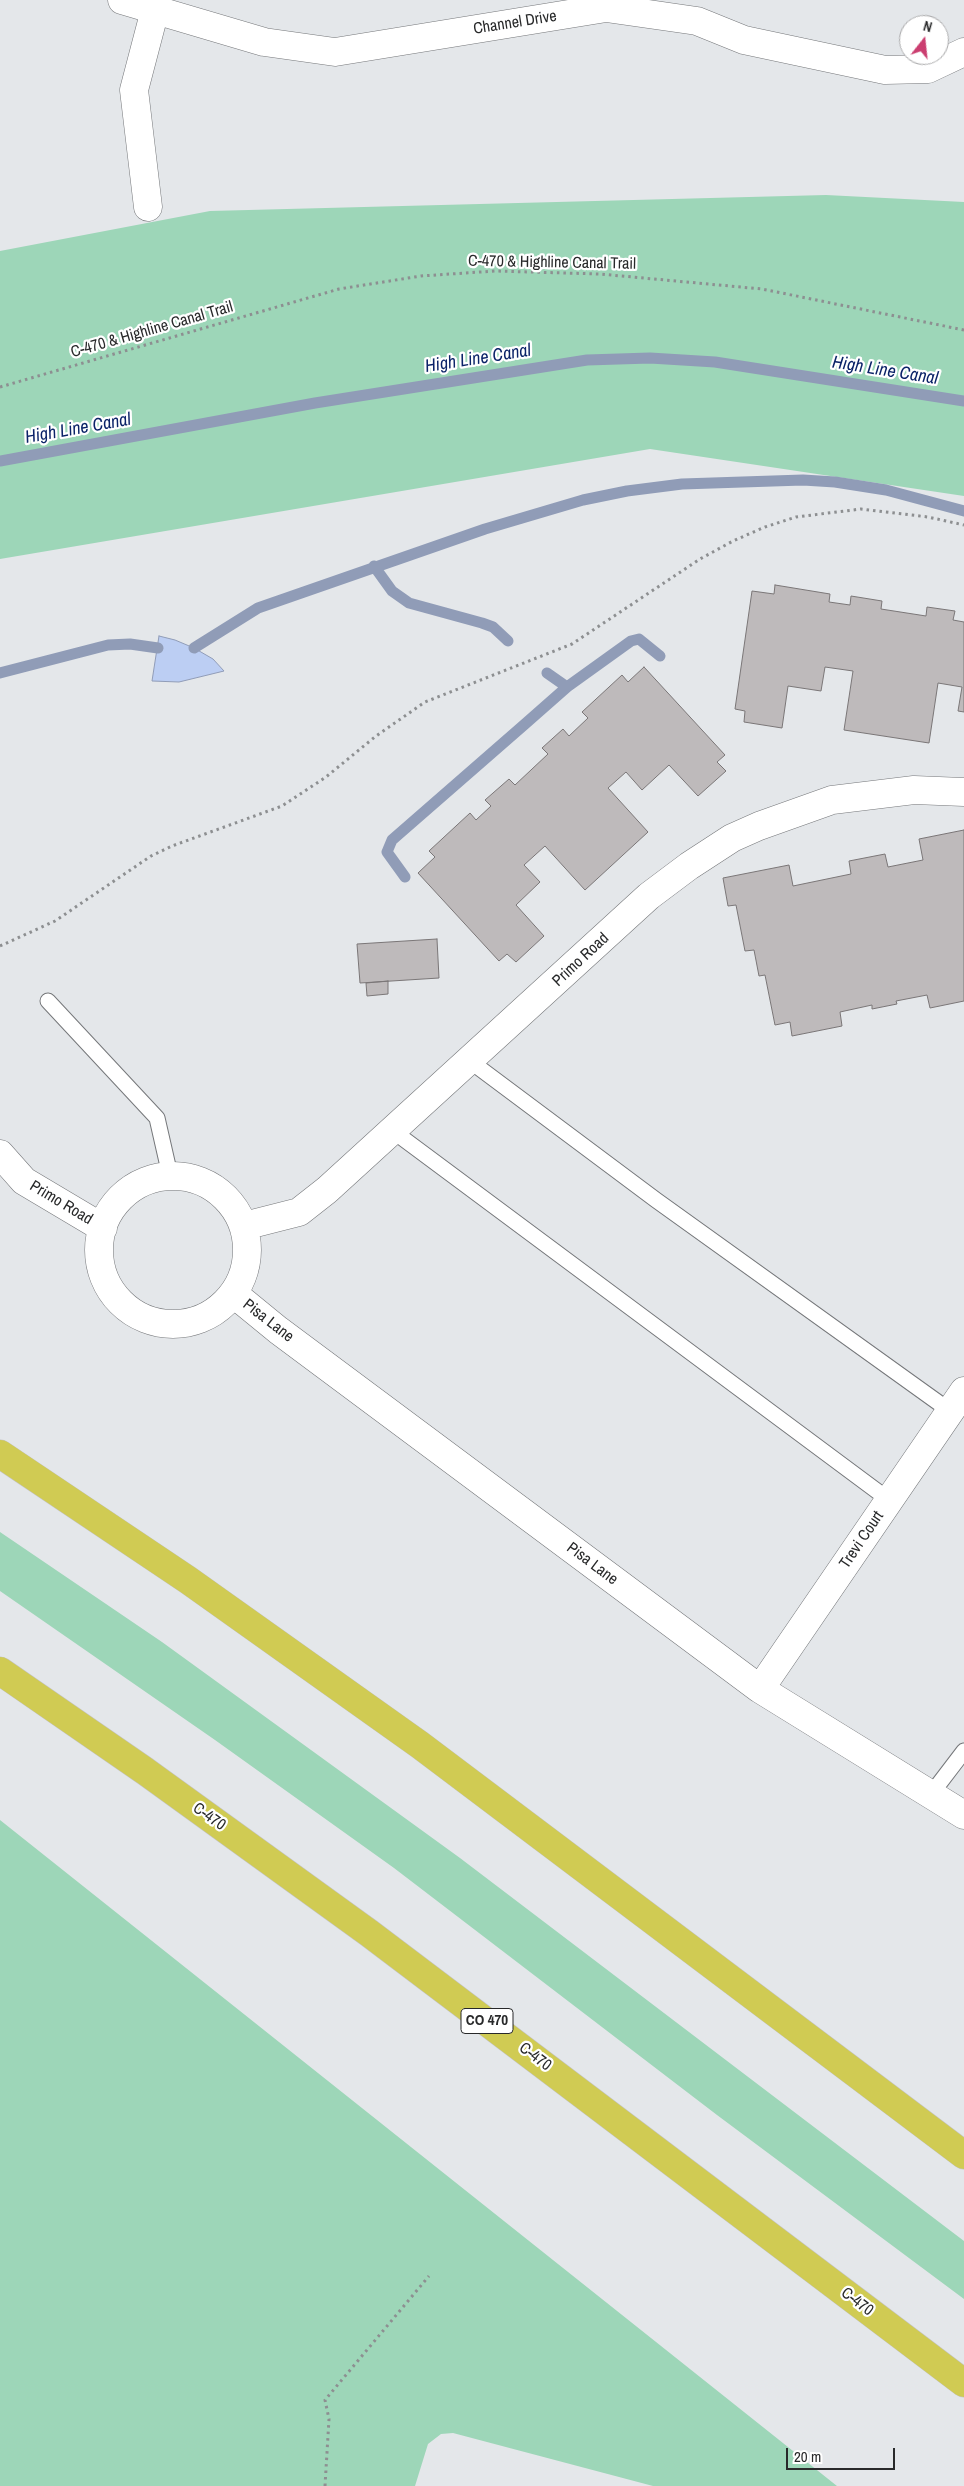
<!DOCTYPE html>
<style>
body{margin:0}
#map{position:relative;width:964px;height:2486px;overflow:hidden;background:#e4e7ea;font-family:"Archivo Narrow",sans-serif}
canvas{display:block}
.north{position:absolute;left:899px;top:15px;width:50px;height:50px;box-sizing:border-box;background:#fff;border:1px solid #a9a9aa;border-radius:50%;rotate:16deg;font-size:14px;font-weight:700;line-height:20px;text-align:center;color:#28292a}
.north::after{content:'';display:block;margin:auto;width:18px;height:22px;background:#cb3e70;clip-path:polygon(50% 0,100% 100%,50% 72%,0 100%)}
.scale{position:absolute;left:786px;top:2448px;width:109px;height:22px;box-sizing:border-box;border:2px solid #28292a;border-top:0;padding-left:6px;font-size:15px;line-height:18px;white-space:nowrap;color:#28292a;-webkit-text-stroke:4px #fff;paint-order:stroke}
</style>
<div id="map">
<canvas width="964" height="2486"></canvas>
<div class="north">N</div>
<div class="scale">20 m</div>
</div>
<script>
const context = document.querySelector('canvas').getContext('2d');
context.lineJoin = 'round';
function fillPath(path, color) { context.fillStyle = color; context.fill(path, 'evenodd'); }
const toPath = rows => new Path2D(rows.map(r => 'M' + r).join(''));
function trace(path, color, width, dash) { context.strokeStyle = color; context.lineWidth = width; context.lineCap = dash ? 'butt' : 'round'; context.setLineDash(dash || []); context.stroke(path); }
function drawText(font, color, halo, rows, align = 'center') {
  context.font = font + ' "Archivo Narrow",sans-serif'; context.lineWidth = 4.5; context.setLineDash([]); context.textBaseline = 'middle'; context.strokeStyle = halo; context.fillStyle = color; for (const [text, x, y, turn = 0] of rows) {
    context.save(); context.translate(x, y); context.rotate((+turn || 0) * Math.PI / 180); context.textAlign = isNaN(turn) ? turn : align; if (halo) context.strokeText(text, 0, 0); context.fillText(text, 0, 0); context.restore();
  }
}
fillPath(toPath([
 [826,195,964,202,964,496,650,449,0,559,0,251,210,211],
 [0,1532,162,1642,460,1858,964,2241,964,2299,717,2115,394,1868,215,1740,0,1591],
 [0,1820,837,2486,653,2486,453,2433,441,2434,428,2444,415,2486,0,2486]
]), '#9dd6b8');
const water = toPath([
 [159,636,175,640,194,648,213,659,224,671,179,682,152,681,159,636]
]);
fillPath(water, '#bccef3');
trace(water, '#909cb7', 1);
trace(toPath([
 [0,461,315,403,587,360,650,358,715,362,964,401],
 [374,566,392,591,409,603,482,623,493,627,508,641],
 [194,648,258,608,485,529,583,500,627,491,682,484,803,480,835,482,886,490,964,511],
 [0,673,108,645,130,644,158,648],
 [547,673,567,687],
 [405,877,387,852,392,840,525,724,567,687,631,641,639,639,660,656]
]), '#909cb7', 11);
const building = toPath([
 [775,585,830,594,829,602,850,605,851,596,882,601,881,609,926,616,927,607,955,611,953,620,964,622,964,712,958,711,962,687,938,683,929,743,844,730,853,671,825,667,821,691,788,686,782,728,744,722,745,711,735,709,752,591,774,594,775,585],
 [644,667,725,755,717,762,726,771,698,796,669,765,642,790,626,772,608,788,648,832,585,890,545,846,524,865,540,882,516,905,544,936,516,962,507,954,499,961,418,873,435,857,429,851,470,813,476,820,491,806,485,800,509,779,515,785,548,754,542,748,563,729,569,736,588,718,582,712,622,675,628,682,644,667],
 [964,830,964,1001,930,1008,927,995,896,1001,897,1004,872,1009,872,1005,840,1012,842,1026,792,1036,790,1022,775,1025,765,975,759,976,754,950,745,951,736,905,728,906,723,878,789,865,793,886,851,874,849,861,885,854,888,867,923,860,919,839,964,830],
 [437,939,439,978,360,983,357,944,437,939],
 [388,981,388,994,367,996,366,983,388,981]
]);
fillPath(building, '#bebabb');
trace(building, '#7a7677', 1);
const service = toPath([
 [48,1001,157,1118,170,1175],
 [470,1061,656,1200,950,1411],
 [393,1131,889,1500],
 [932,1793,964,1751]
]);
const minor = toPath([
 [122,0,264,42,335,52,606,8,697,21,744,40,885,70,928,69,964,52],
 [148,207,134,90,155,10],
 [0,1154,24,1181,103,1228],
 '99 1250a74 74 0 1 1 148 0a74 74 0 1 1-148 0Z',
 [244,1226,299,1212,327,1190,649,896,689,866,732,838,759,826,832,800,914,790,964,792],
 [234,1294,278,1330,760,1689,964,1815],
 [760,1689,964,1391]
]);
const motorway = toPath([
 [0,1454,188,1580,420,1745,964,2155],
 [0,1671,145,1771,369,1933,964,2383]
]);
trace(service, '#75777a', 17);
trace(minor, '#75777a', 29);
trace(motorway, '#c3c3c3', 29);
trace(toPath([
 [0,387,339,289,421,276,495,271,600,274,762,289,964,330],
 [0,946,55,921,151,856,172,846,282,806,326,777,376,736,425,702,572,644,700,559,733,541,765,527,796,517,861,509,928,517,964,525],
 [325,2486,329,2419,325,2400,429,2276]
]), '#8d8f91', 3, [2.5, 4]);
trace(service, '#fff', 15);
trace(minor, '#fff', 28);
trace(motorway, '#d0cb53', 28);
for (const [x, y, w] of [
 [487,2021,52]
]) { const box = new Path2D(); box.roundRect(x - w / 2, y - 12.5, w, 25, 4); context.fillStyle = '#fff'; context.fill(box); trace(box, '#28292a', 1); }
drawText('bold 15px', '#28292a', null, [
 ["CO 470",487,2021]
]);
drawText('16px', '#28292a', '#fff', [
 ["Channel Drive",515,23,-9],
 ["C-470 & Highline Canal Trail",552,263,1],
 ["C-470 & Highline Canal Trail",152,330,-16],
 ["Primo Road",581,960,-43],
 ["Primo Road",61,1203,31],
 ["Pisa Lane",268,1321,38],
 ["Trevi Court",862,1540,-56],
 ["Pisa Lane",592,1564,37],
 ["C-470",209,1817,35],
 ["C-470",535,2057,37],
 ["C-470",857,2302,37]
]);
drawText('italic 18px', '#0b2368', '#fff', [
 ["High Line Canal",478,359,-9],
 ["High Line Canal",885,371,9],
 ["High Line Canal",78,429,-10]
]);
</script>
